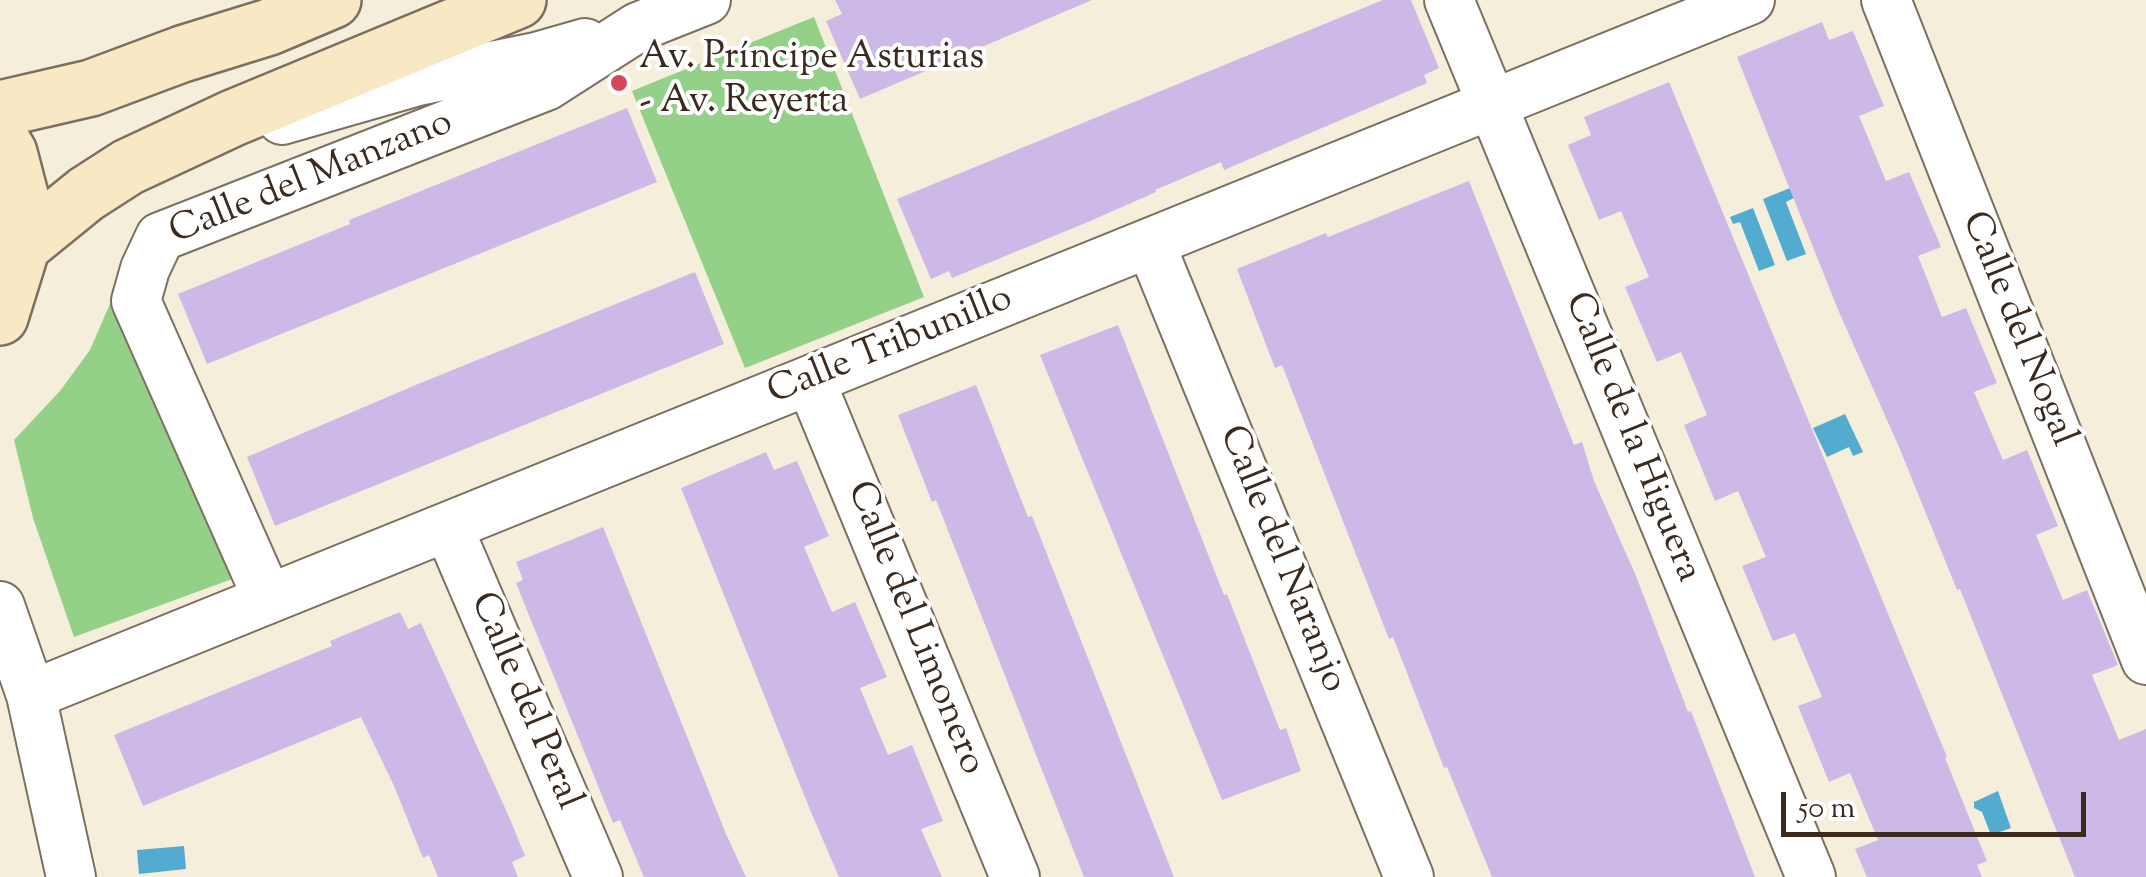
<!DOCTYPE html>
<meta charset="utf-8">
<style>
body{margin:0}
#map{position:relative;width:2146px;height:877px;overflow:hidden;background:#f4eeda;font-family:"Sorts Mill Goudy",serif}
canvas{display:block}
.scale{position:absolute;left:1781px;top:792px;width:305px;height:45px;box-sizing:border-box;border:5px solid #3b2a1e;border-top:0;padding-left:12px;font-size:30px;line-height:35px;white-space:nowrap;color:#3b2a1e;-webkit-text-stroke:8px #fff;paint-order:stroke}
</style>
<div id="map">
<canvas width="2146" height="877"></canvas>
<div class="scale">50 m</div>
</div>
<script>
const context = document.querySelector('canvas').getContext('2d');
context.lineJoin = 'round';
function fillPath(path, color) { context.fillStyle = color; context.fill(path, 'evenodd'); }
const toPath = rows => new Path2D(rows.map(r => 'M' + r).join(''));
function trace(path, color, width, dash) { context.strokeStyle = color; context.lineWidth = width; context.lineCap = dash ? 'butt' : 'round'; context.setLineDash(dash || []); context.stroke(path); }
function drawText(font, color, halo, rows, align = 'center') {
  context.font = font + ' "Sorts Mill Goudy",serif'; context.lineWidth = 8; context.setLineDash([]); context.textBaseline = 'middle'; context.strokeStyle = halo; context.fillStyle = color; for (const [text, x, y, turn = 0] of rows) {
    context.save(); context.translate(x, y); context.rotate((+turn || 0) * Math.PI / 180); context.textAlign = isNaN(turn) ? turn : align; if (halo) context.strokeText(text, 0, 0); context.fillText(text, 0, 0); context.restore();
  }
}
fillPath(toPath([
 [814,17,924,297,745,368,632,91],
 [116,290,232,579,74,637,33,518,14,440,60,391,90,350]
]), '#92d187');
fillPath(toPath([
 [1790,188,1794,198,1786,202,1806,254,1787,261,1763,199],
 [1753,208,1775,265,1759,271,1740,222,1733,224,1730,217],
 [1845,414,1863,452,1853,456,1849,447,1827,457,1813,428],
 [1998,791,2011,828,1991,835,1982,812,1974,808,1974,802],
 [184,846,186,869,139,874,137,850]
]), '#53acd0');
fillPath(toPath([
 [835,0,1092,0,860,99,826,21,842,14],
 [1383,0,1411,0,1439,68,1424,75,1427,83,1224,170,1221,162,1155,190,1156,192,1088,222,952,278,949,271,931,279,897,199],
 [1822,22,1829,40,1853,31,1884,106,1859,116,1886,181,1909,172,1941,247,1918,256,1942,317,1966,308,1997,383,1974,392,2003,460,2027,450,2058,526,2036,535,2063,600,2087,590,2118,665,2092,675,2119,740,2146,729,2146,877,2075,877,1960,589,1957,590,1899,447,1839,312,1737,57],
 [1669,82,1947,757,1945,758,1987,861,1977,865,1982,877,1867,877,1855,849,1878,840,1850,773,1829,782,1798,706,1822,697,1795,633,1773,641,1742,566,1766,557,1738,491,1715,501,1684,425,1707,415,1681,352,1657,362,1625,287,1649,277,1621,211,1599,220,1568,145,1591,135,1584,117],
 [627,108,657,182,207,364,178,294,350,224,349,220],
 [1469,181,1574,445,1582,442,1594,481,1636,576,1688,712,1691,711,1755,877,1492,877,1447,767,1444,768,1393,637,1389,639,1282,365,1275,368,1237,269,1326,233,1328,237],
 [695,272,724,344,275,526,247,457,418,384],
 [1118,325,1224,595,1227,594,1280,730,1286,728,1301,771,1222,800,1040,355],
 [976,385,1028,517,1032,516,1174,877,1084,877,936,500,932,502,898,415],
 [766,452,774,470,797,461,829,536,804,547,832,612,855,602,887,677,860,688,888,755,912,745,943,821,921,829,942,877,839,877,811,812,681,488],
 [603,527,726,834,746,877,644,877,620,820,613,823,516,583,523,580,516,562],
 [400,612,408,629,421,623,510,819,525,856,512,862,518,877,438,877,429,855,423,858,395,788,361,717,143,806,114,735,332,646,330,641]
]), '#cdb9e8');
const street = toPath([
 [1449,0,1811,877],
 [1886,0,2146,660],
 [282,120,418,81,536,57,585,43],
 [1150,243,1409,877],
 [810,380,1015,877],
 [448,527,598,877],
 [268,599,136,301,145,269,160,237,546,86,638,27,706,0],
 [0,606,31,695,71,877],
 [31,695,1750,0]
]);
const secondary = toPath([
 [0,109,91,88,182,54,269,27,333,0],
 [0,138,9,153,21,199,22,246,0,317],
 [22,246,86,194,128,167,233,118,518,0]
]);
trace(street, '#7c6f60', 52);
trace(secondary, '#7c6f60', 60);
trace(street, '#fff', 48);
trace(secondary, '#f8e8c3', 55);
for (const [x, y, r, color] of [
 [619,83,10,"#d1495b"]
]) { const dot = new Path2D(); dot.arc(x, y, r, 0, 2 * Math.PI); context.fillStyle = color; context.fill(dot); trace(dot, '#fff', 4); }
drawText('38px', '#3b2a1e', '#fff', [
 ["Av. Príncipe Asturias",639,61],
 ["- Av. Reyerta",639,105]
], 'left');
drawText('38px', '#3b2a1e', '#fff', [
 ["Calle del Manzano",312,180,-22],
 ["Calle del Nogal",2016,330,68],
 ["Calle Tribunillo",891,348,-22],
 ["Calle de la Higuera",1630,438,68],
 ["Calle del Naranjo",1280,560,68],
 ["Calle del Limonero",913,629,68],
 ["Calle del Peral",523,702,67]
]);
</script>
